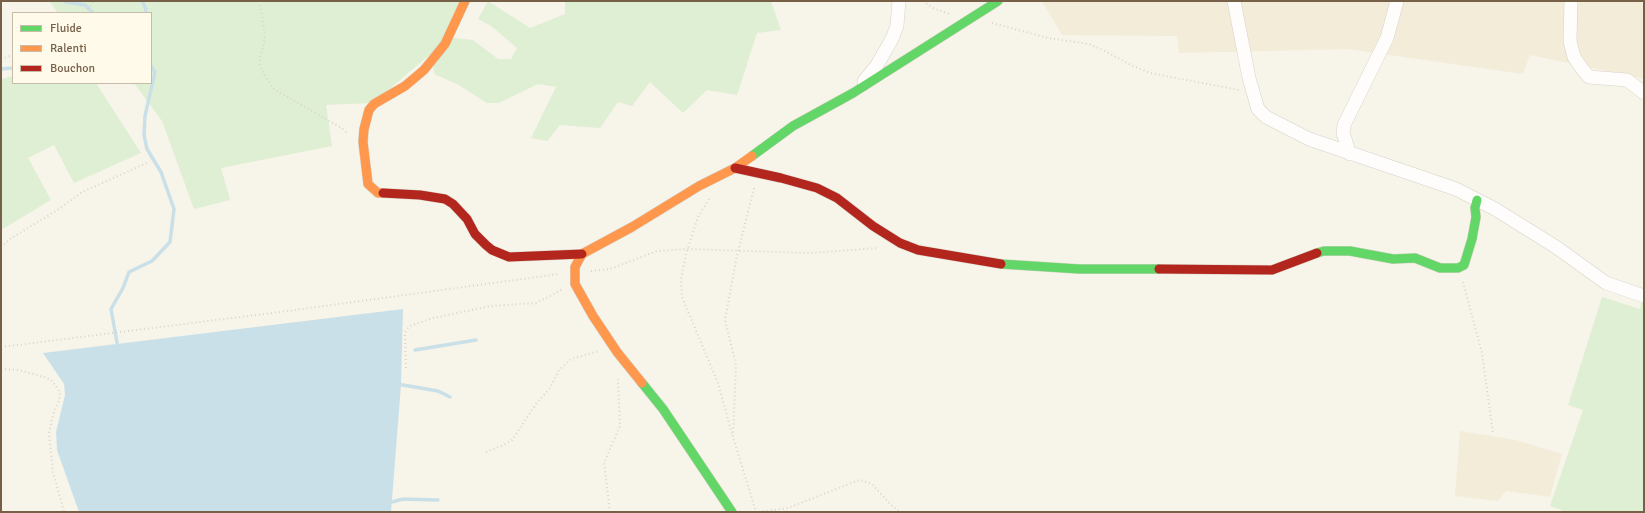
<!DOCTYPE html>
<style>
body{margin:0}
#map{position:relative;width:1645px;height:513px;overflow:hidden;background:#f7f4e9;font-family:Signika,sans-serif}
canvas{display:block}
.frame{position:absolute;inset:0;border:2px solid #766048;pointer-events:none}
.legend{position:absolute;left:12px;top:12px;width:140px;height:72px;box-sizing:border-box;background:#fffaea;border:1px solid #c8bca9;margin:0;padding:5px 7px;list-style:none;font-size:12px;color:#766048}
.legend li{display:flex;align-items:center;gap:8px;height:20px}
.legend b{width:20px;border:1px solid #c8bca9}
</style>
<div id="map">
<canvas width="1645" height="513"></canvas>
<div class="frame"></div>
<ul class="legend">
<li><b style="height:5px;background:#63d668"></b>Fluide</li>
<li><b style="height:5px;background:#ff974d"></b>Ralenti</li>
<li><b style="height:5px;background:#b3261e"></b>Bouchon</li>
</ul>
</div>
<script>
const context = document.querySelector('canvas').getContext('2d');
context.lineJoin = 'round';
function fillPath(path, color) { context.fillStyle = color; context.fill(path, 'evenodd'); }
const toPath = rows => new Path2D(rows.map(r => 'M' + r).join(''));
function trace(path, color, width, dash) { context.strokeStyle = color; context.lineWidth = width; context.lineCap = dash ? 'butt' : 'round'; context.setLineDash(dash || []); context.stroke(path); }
fillPath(toPath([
 [1042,1,1641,1,1644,6,1644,79,1530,55,1523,74,1348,49,1179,53,1177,36,1062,35],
 [1460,431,1516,440,1562,454,1550,497,1506,491,1498,501,1455,496]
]), '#f3ecd9');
fillPath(toPath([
 [49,1,460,1,445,37,473,40,498,59,511,59,517,48,491,26,478,19,488,1,530,28,565,14,565,1,771,1,781,30,757,33,737,95,707,90,683,113,650,82,632,106,618,102,600,128,560,125,547,141,531,138,556,87,538,84,499,103,487,103,457,84,434,74,433,52,373,103,326,105,332,146,221,168,230,200,194,209,162,121,134,83,151,83,151,13,58,13],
 [13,76,13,83,96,83,141,153,74,183,54,145,28,158,51,200,1,230,1,79],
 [1644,289,1644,512,1566,512,1550,506,1583,410,1568,405,1602,297,1640,309]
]), '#dfefd3');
fillPath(toPath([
 [403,309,401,385,391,512,79,512,57,450,56,432,65,395,64,384,43,353]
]), '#cae0e8');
trace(toPath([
 [65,1,66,2,85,5,93,13],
 [142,1,146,9,145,13],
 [1,69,13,68],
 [118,348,111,309,123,288,129,272,152,261,170,242,174,209,161,172,147,149,144,135,145,116,155,72,151,66],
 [415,350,476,340],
 [397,384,438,391,450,397],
 [388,503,403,499,438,500]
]), '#cae0e8', 3.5);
const street = toPath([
 [1234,1,1249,78,1258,109,1266,117,1309,139,1456,189,1495,209,1556,247,1606,283,1644,296],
 [1571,1,1570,41,1574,57,1583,70,1589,77,1627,80,1644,93],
 [864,81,877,65,892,39,897,26,899,1],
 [1350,154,1343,133,1344,125,1387,38,1397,1]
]);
const fast = toPath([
 [752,156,793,126,853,93,998,1],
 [1317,253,1324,251,1350,251,1393,259,1415,258,1440,268,1458,268,1464,265,1472,239,1476,217,1475,208,1477,200],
 [1001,264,1079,269,1159,269],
 [642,383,663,409,732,512]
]);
const slow = toPath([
 [383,193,378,193,368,184,363,142,364,129,369,110,374,104,405,86,424,70,445,44,465,1],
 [642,383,617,352,593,316,575,284,575,267,582,254,632,227,699,186,735,168,752,156]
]);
const jam = toPath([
 [735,168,781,178,817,188,837,198,873,226,900,243,918,250,1001,264],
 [383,193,420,195,445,199,453,204,467,219,475,234,486,245,492,250,509,257,582,254],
 [1159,269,1272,270,1317,253]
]);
trace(street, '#d6d1c7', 14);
trace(fast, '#d7d1c7', 10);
trace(slow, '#d7d1c7', 10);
trace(jam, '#d7d1c7', 10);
trace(toPath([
 [260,1,265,38,260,59,260,66,265,76,274,89,343,129,347,133],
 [923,1,933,8,949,14],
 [87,13,87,10,94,1],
 [992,23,1048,38,1089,44,1105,51,1131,65,1150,73,1239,90],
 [1,59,13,55],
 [754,188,736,260,725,320,736,365,733,437,756,512],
 [709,199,698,217,686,254,681,279,682,297,718,383,732,434],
 [1,247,10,239,59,209,82,192,149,162],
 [591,271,610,269,657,251,687,249,810,253,879,248],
 [1463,282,1482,353,1493,433],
 [1,347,280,312,559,274],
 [406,368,405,335,406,330,410,326,433,318,491,306,536,303,556,293,562,289],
 [1,369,19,370,44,377,51,380,58,389,60,393,59,400,53,415,49,433,53,472,64,512],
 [486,452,504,445,512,440,536,404,550,388,559,370,571,359,599,351],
 [610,512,604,463,620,426,618,379],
 [759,512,788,508,859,480,872,484,891,505,900,512]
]), '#dad4cc', 2, [1, 3]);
trace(street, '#fefdfc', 13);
trace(fast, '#63d668', 9);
trace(slow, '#ff974d', 9);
trace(jam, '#b3261e', 9);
</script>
